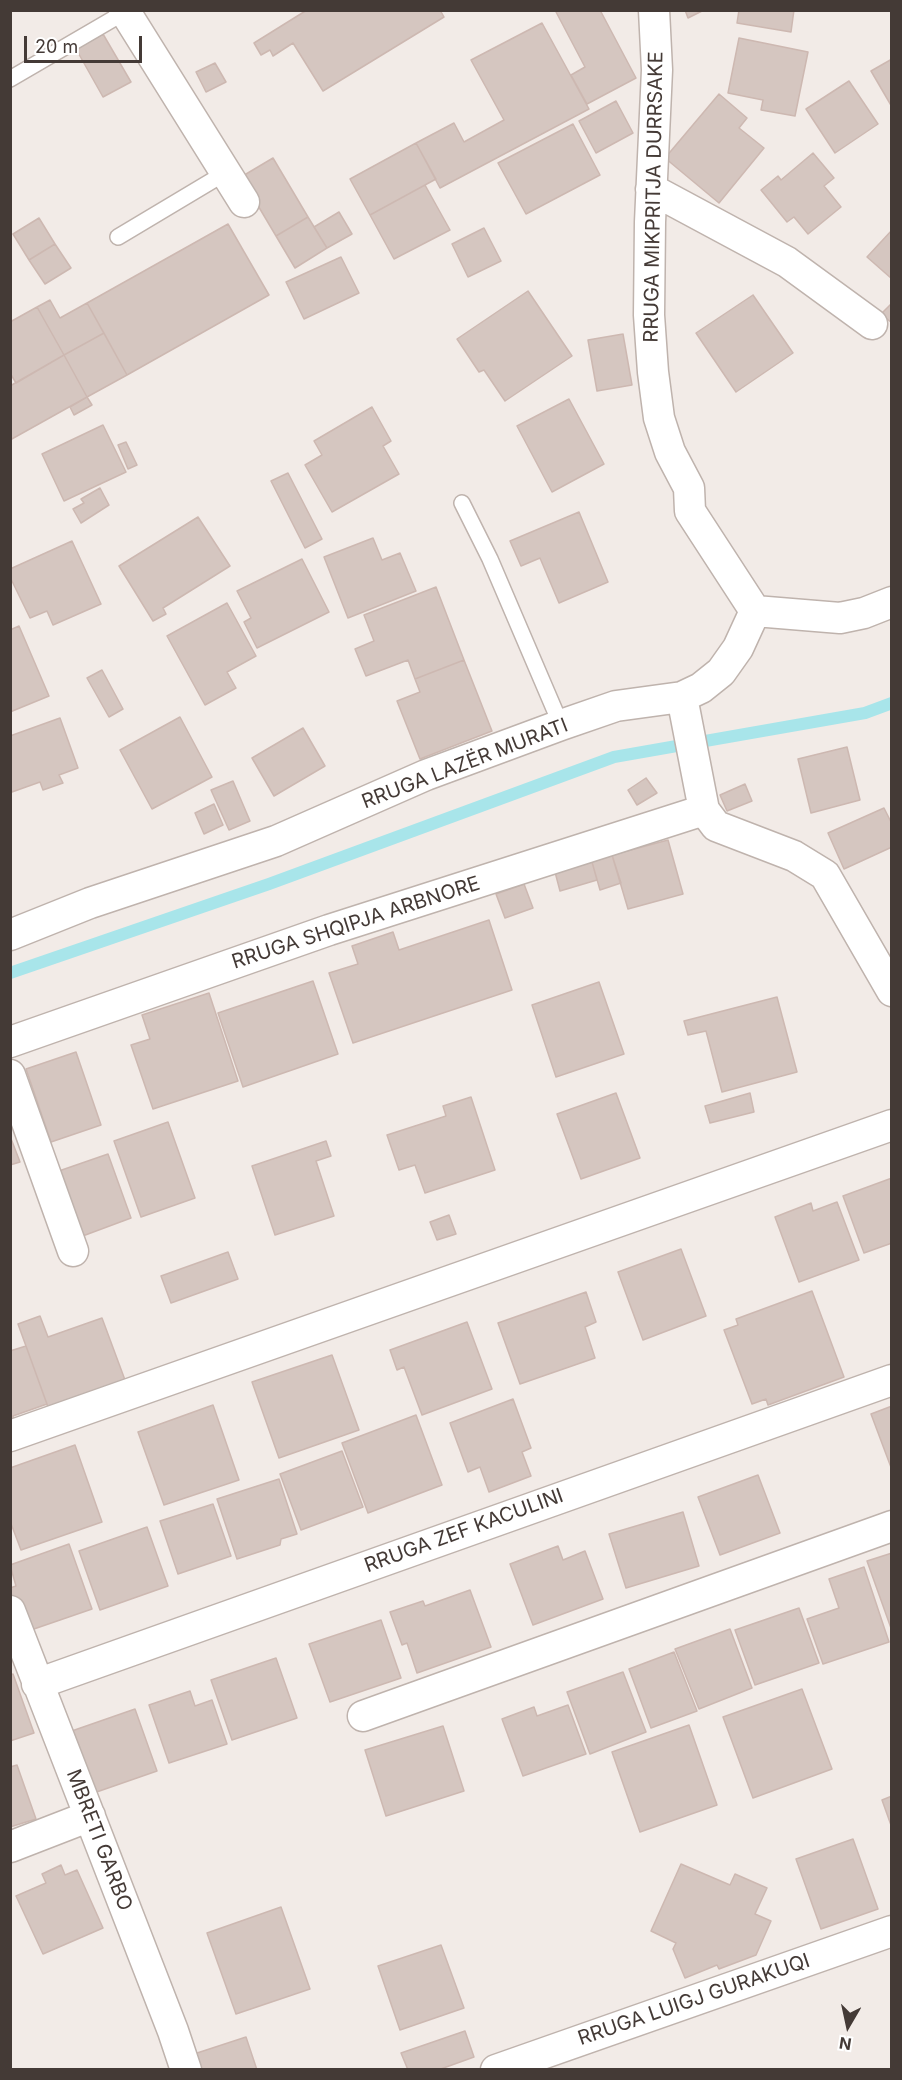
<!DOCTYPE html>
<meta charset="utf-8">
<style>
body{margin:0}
#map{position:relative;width:902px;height:2080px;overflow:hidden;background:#f2ebe7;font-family:Inter,sans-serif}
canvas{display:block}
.frame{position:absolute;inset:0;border:12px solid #443a36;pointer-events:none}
.north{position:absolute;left:818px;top:1996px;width:60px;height:60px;-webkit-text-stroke:4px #fff;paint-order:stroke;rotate:189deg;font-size:16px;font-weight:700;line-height:24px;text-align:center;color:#443a36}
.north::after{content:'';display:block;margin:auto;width:21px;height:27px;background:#443a36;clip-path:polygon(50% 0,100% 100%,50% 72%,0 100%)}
.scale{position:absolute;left:24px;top:36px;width:118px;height:27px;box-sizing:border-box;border:3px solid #443a36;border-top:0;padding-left:8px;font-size:18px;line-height:21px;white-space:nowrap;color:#443a36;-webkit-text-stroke:4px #fff;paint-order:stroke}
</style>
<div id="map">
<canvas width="902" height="2080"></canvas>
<div class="frame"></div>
<div class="north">N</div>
<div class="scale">20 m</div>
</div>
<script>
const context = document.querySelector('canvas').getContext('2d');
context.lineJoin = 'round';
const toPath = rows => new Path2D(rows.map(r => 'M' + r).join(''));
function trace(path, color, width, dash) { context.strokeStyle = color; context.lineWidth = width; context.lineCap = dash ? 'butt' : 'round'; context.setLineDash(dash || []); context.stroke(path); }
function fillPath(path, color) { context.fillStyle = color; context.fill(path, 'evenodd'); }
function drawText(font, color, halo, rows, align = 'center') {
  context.font = font + ' Inter,sans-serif'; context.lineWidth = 5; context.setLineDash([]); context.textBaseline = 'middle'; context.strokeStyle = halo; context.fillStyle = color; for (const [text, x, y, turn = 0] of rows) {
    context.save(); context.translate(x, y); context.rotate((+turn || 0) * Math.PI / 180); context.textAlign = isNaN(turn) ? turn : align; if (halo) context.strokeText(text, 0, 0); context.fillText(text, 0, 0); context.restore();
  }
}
trace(toPath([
 [10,973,269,884,614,757,865,713,892,703]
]), '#a8e5ea', 12);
const building = toPath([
 [307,10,440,10,444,17,323,91,293,43,273,56,270,50,261,55,254,43,307,10],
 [555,10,600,10,636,78,587,104,571,75,585,67,555,10],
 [685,10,704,10,688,18,685,10],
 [739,10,794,10,791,32,737,23,739,10],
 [542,23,589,109,440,188,416,143,454,123,464,142,504,120,471,60,542,23],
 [103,34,131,82,103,97,76,49,103,34],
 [739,38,808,52,795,116,761,110,763,100,728,93,739,38],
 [892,59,892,107,871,71,892,59],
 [215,63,226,82,206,92,196,72,215,63],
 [849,81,878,124,835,153,806,109,849,81],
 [719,94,747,118,739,128,764,148,719,203,665,158,719,94],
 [616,101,633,133,596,153,579,121,616,101],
 [573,124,600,175,526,214,498,163,573,124],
 [416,143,436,179,370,215,350,179,416,143],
 [813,153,834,178,824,186,841,207,808,234,794,217,787,222,761,190,778,176,781,180,813,153],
 [273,158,308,217,276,236,241,177,273,158],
 [425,185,450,230,394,259,370,215,425,185],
 [339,212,352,234,327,248,314,227,339,212],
 [308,217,327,248,295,268,276,236,308,217],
 [39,218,55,244,29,260,13,234,39,218],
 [228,224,269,295,127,375,87,303,228,224],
 [484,228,501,261,468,277,452,244,484,228],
 [892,230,892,279,867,257,892,230],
 [55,244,71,268,45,284,29,260,55,244],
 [341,257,359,293,304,319,286,282,341,257],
 [528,291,572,356,505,401,484,370,479,372,457,339,528,291],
 [753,295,793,353,736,392,696,333,753,295],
 [50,300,60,318,87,303,104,333,64,355,37,307,50,300],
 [892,303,892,323,881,314,892,303],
 [37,307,64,355,16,383,10,373,10,322,37,307],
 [104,333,127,375,87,397,64,355,104,333],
 [623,334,632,385,597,391,588,340,623,334],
 [64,355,87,397,10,440,10,386,64,355],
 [87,397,92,405,74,415,70,407,87,397],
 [569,399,604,464,552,492,517,426,569,399],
 [372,407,391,441,383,446,399,474,332,512,305,465,322,455,314,441,372,407],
 [103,425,126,472,64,501,42,454,103,425],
 [126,442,137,465,128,469,118,445,126,442],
 [288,473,322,539,305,548,271,481,288,473],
 [100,488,109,505,81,523,73,509,84,503,81,499,100,488],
 [579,512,608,582,559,603,540,558,521,566,510,541,579,512],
 [198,517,230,566,163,608,166,614,153,621,119,566,198,517],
 [373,538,382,560,400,553,416,591,348,618,324,557,373,538],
 [72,541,101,604,53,625,47,611,30,618,10,577,10,569,72,541],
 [302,559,329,612,257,648,244,622,251,618,237,591,302,559],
 [436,587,464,660,415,679,408,660,366,676,355,649,374,641,364,615,436,587],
 [227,603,256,656,227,672,236,688,205,705,167,636,227,603],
 [19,626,49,696,10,712,10,630,19,626],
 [464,660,492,731,420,759,397,701,420,692,415,679,464,660],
 [102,670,123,709,109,717,87,678,102,670],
 [180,717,212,777,152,809,120,750,180,717],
 [60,718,78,768,59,775,63,783,43,790,40,782,12,792,10,787,10,736,60,718],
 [303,728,325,766,274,796,252,758,303,728],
 [847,747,860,800,811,813,798,759,847,747],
 [646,778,657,793,637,805,628,790,646,778],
 [233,781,250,821,229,830,211,790,233,781],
 [745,784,752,801,727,811,720,795,745,784],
 [214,804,223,825,204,834,195,813,214,804],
 [884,808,892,824,892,847,844,869,828,833,884,808],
 [668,840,683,894,628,909,612,855,668,840],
 [612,855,621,883,600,890,592,862,612,855],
 [592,862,597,880,560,891,555,872,592,862],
 [524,884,533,908,505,918,496,894,524,884],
 [489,920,512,990,353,1043,329,973,358,964,352,946,393,932,399,950,489,920],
 [313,981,338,1054,243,1087,218,1013,313,981],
 [599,982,624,1054,556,1077,532,1005,599,982],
 [209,993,238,1081,153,1109,131,1045,150,1039,142,1015,209,993],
 [777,997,797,1072,722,1092,706,1031,688,1035,684,1021,777,997],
 [76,1052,101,1125,51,1142,26,1069,76,1052],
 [616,1093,640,1158,581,1179,557,1114,616,1093],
 [750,1093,754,1112,710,1123,705,1106,750,1093],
 [471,1097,495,1170,425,1193,415,1165,399,1170,387,1135,446,1116,443,1106,471,1097],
 [168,1122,195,1198,141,1217,114,1141,168,1122],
 [10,1136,20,1162,10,1165,10,1136],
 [326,1141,331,1156,316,1161,334,1216,275,1235,252,1166,326,1141],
 [108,1154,131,1218,80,1237,56,1172,108,1154],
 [892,1178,892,1243,864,1253,843,1196,892,1178],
 [837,1202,859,1260,799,1282,775,1217,811,1203,813,1211,837,1202],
 [449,1215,456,1234,437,1240,430,1222,449,1215],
 [681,1249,706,1316,643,1340,618,1272,681,1249],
 [228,1252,238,1279,171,1303,161,1276,228,1252],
 [812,1291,844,1377,768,1405,766,1399,752,1404,724,1330,738,1325,736,1319,812,1291],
 [586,1292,596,1322,585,1327,595,1358,520,1384,498,1323,586,1292],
 [40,1316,48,1337,102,1318,125,1380,48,1407,18,1324,40,1316],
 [467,1322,492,1389,422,1415,404,1367,397,1370,390,1350,467,1322],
 [26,1346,47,1404,13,1416,15,1423,10,1425,10,1351,26,1346],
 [332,1355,359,1430,279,1458,252,1382,332,1355],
 [513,1399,531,1448,522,1452,531,1476,489,1492,480,1467,468,1472,450,1423,513,1399],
 [213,1405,239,1480,164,1505,138,1432,213,1405],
 [892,1406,892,1470,871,1414,892,1406],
 [416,1415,442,1485,368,1513,342,1443,416,1415],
 [75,1445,102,1522,21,1550,10,1521,10,1468,75,1445],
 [342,1451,363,1507,301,1530,280,1474,342,1451],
 [758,1475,780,1533,720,1555,698,1497,758,1475],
 [279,1479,297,1534,281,1539,280,1545,237,1559,217,1499,279,1479],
 [213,1504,231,1556,178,1574,160,1521,213,1504],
 [683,1512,699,1566,626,1588,609,1534,683,1512],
 [147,1527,168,1586,100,1610,79,1551,147,1527],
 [69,1544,92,1609,31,1630,18,1613,10,1591,10,1588,16,1586,10,1565,69,1544],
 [558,1546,563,1560,585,1551,603,1599,533,1625,510,1564,558,1546],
 [892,1553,892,1631,867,1561,892,1553],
 [864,1567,889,1642,823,1664,807,1619,839,1608,829,1579,864,1567],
 [470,1590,491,1647,417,1673,407,1643,402,1645,390,1612,423,1601,425,1606,470,1590],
 [799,1608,819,1663,755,1685,735,1630,799,1608],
 [381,1620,401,1678,330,1702,309,1644,381,1620],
 [730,1629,752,1688,699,1709,675,1649,730,1629],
 [674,1652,697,1711,651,1728,629,1669,674,1652],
 [276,1658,297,1718,232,1740,211,1680,276,1658],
 [623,1672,646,1732,590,1754,567,1692,623,1672],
 [13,1674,34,1733,10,1741,10,1675,13,1674],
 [802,1689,832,1769,753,1798,723,1717,802,1689],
 [190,1691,195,1706,212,1700,227,1744,169,1763,149,1705,190,1691],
 [568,1705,586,1754,523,1776,502,1719,534,1707,537,1716,568,1705],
 [135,1709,157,1771,88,1795,66,1733,135,1709],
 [689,1725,717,1805,640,1832,612,1752,689,1725],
 [443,1726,464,1791,386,1816,365,1750,443,1726],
 [17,1765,36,1819,10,1827,10,1767,17,1765],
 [892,1796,892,1828,882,1800,892,1796],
 [853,1839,878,1909,821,1929,796,1859,853,1839],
 [681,1864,730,1885,735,1874,767,1888,755,1914,771,1921,756,1955,719,1969,717,1965,685,1978,673,1949,676,1943,651,1931,681,1864],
 [61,1865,65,1875,77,1870,103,1928,43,1954,16,1896,46,1883,42,1874,61,1865],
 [281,1907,310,1989,236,2014,207,1933,281,1907],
 [441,1945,464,2008,400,2030,378,1966,441,1945],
 [465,2031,474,2057,438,2070,408,2070,401,2053,465,2031],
 [246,2037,257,2070,196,2070,191,2055,246,2037]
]);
fillPath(building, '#d5c6c0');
trace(building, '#cdb8b1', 1.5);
const service = toPath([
 [10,79,125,12],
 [118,237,225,173],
 [462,503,490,559,561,725]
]);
const minor = toPath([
 [124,10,244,202],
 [654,10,657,70,650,222,649,315,653,372,659,418,670,452,689,488,690,511,755,611],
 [651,189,787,262,872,324],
 [755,611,840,618,864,613,892,602],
 [682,697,704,810,716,826,794,856,825,875,892,991],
 [10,935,90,903,276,841,426,775,561,725,616,706,682,697,701,688,721,672,738,648,755,611],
 [10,1042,329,930,704,810],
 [10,1075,73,1251],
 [10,1436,892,1125],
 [10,1611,173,2031,186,2070],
 [37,1684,892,1380],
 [363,1716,892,1526],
 [10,1847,90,1816],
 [496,2070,892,1931]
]);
trace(service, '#bfb3ad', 18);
trace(minor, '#bfb3ad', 33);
trace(service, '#fff', 15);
trace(minor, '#fff', 30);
drawText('20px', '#443a36', '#fff', [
 ["RRUGA MIKPRITJA DURRSAKE",654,197,-89],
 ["RRUGA LAZËR MURATI",465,764,-21],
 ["RRUGA SHQIPJA ARBNORE",356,923,-18],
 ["RRUGA ZEF KACULINI",464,1531,-20],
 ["MBRETI GARBO",99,1840,69],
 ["RRUGA LUIGJ GURAKUQI",694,2000,-19]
]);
</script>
